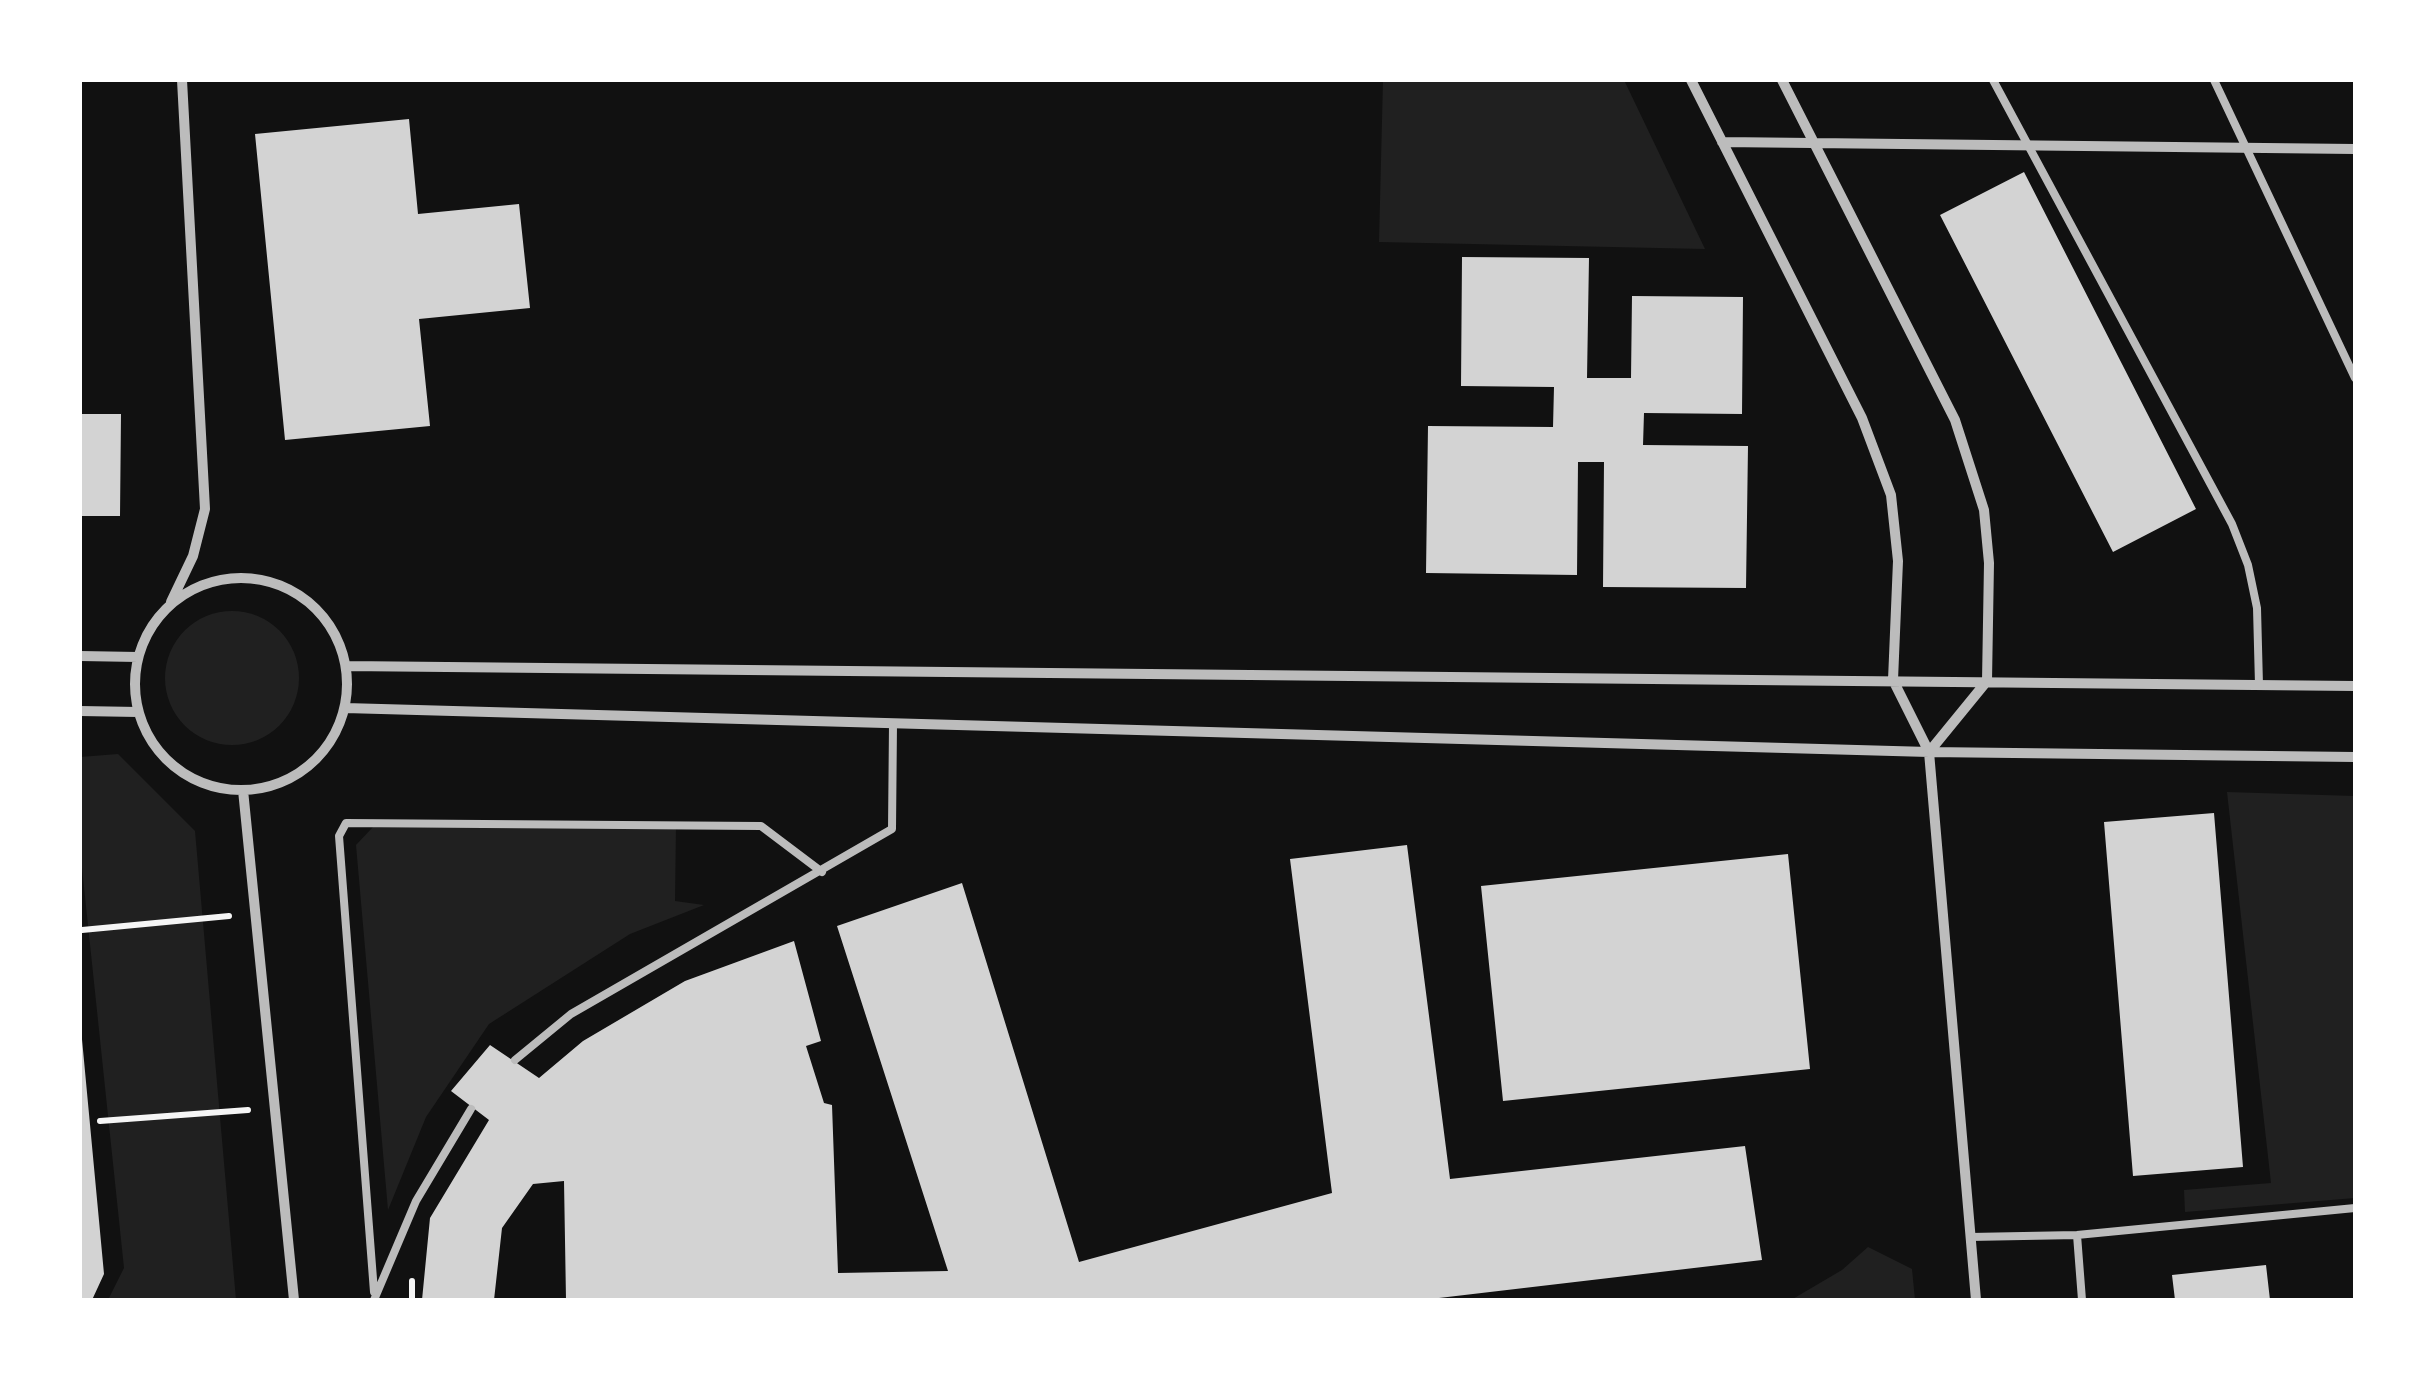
<!DOCTYPE html>
<style>
body{margin:0}
#map{position:relative;width:2435px;height:1380px;overflow:hidden;background:#111;font-family:"Playfair Display",serif}
canvas{display:block}
.frame{position:absolute;inset:0;border:82px solid #fff;pointer-events:none}
</style>
<div id="map">
<canvas width="2435" height="1380"></canvas>
<div class="frame"></div>
</div>
<script>
const context = document.querySelector('canvas').getContext('2d');
context.lineJoin = 'round';
function fillPath(path, color) { context.fillStyle = color; context.fill(path, 'evenodd'); }
const toPath = rows => new Path2D(rows.map(r => 'M' + r).join(''));
function trace(path, color, width, dash) { context.strokeStyle = color; context.lineWidth = width; context.lineCap = dash ? 'butt' : 'round'; context.setLineDash(dash || []); context.stroke(path); }
fillPath(toPath([
 [1383,80,1624,80,1705,249,1379,242],
 '165 678a67 67 0 1 1 134 0a67 67 0 1 1-134 0Z',
 [118,754,195,831,236,1300,108,1300,124,1268,80,849,80,757],
 [2227,792,2355,796,2355,1198,2185,1212,2184,1190,2271,1183],
 [676,825,675,901,704,905,630,934,489,1024,426,1117,388,1210,356,845,373,827],
 [1868,1247,1912,1269,1915,1300,1791,1300,1842,1270]
]), '#202020');
fillPath(toPath([
 [409,119,418,214,519,204,530,308,419,319,430,426,285,440,255,134],
 [2024,172,2196,509,2113,552,1940,215],
 [1462,257,1589,258,1587,378,1631,378,1632,296,1743,297,1742,414,1644,413,1643,445,1748,446,1746,588,1603,587,1604,462,1578,462,1577,575,1426,573,1428,426,1553,427,1554,387,1461,386],
 [80,414,121,414,120,516,80,516],
 [2214,813,2243,1167,2133,1176,2104,822],
 [1407,845,1450,1179,1745,1146,1762,1260,1422,1300,566,1300,564,1181,533,1184,502,1228,494,1300,422,1300,430,1218,489,1120,451,1091,490,1045,539,1078,583,1041,685,981,794,941,821,1041,806,1046,824,1103,832,1105,838,1273,948,1271,837,926,962,883,1079,1262,1332,1193,1290,859],
 [1788,854,1810,1069,1503,1101,1481,886],
 [80,1018,104,1274,92,1300,80,1300],
 [2266,1265,2270,1300,2175,1300,2172,1275]
]), '#d3d3d3');
trace(toPath([
 [82,930,229,916],
 [100,1121,248,1110],
 [412,1281,412,1300]
]), '#f5f5f5', 6);
trace(toPath([
 [1993,80,2232,524,2248,565,2257,608,2259,685],
 [2214,80,2355,378],
 [515,1060,571,1014,892,829,893,724],
 [2077,1235,2082,1300],
 [1970,1237,2077,1235,2355,1208],
 [374,1292,339,836,346,823,761,826,822,872],
 [374,1300,416,1201,471,1109]
]), '#bcbcbc', 8);
trace(toPath([
 [1691,80,1862,418,1891,495,1898,561,1893,680,1929,752,1976,1300],
 [1782,80,1955,420,1984,510,1989,563,1987,681,1929,752],
 [1722,142,2355,149],
 '135 684a106 106 0 1 1 212 0a106 106 0 1 1-212 0Z',
 [171,602,193,556,205,509,182,80],
 [80,656,138,657],
 [346,666,2355,686],
 [345,708,1929,752,2355,757],
 [80,711,138,712],
 [243,790,294,1300]
]), '#bcbcbc', 10);
</script>
